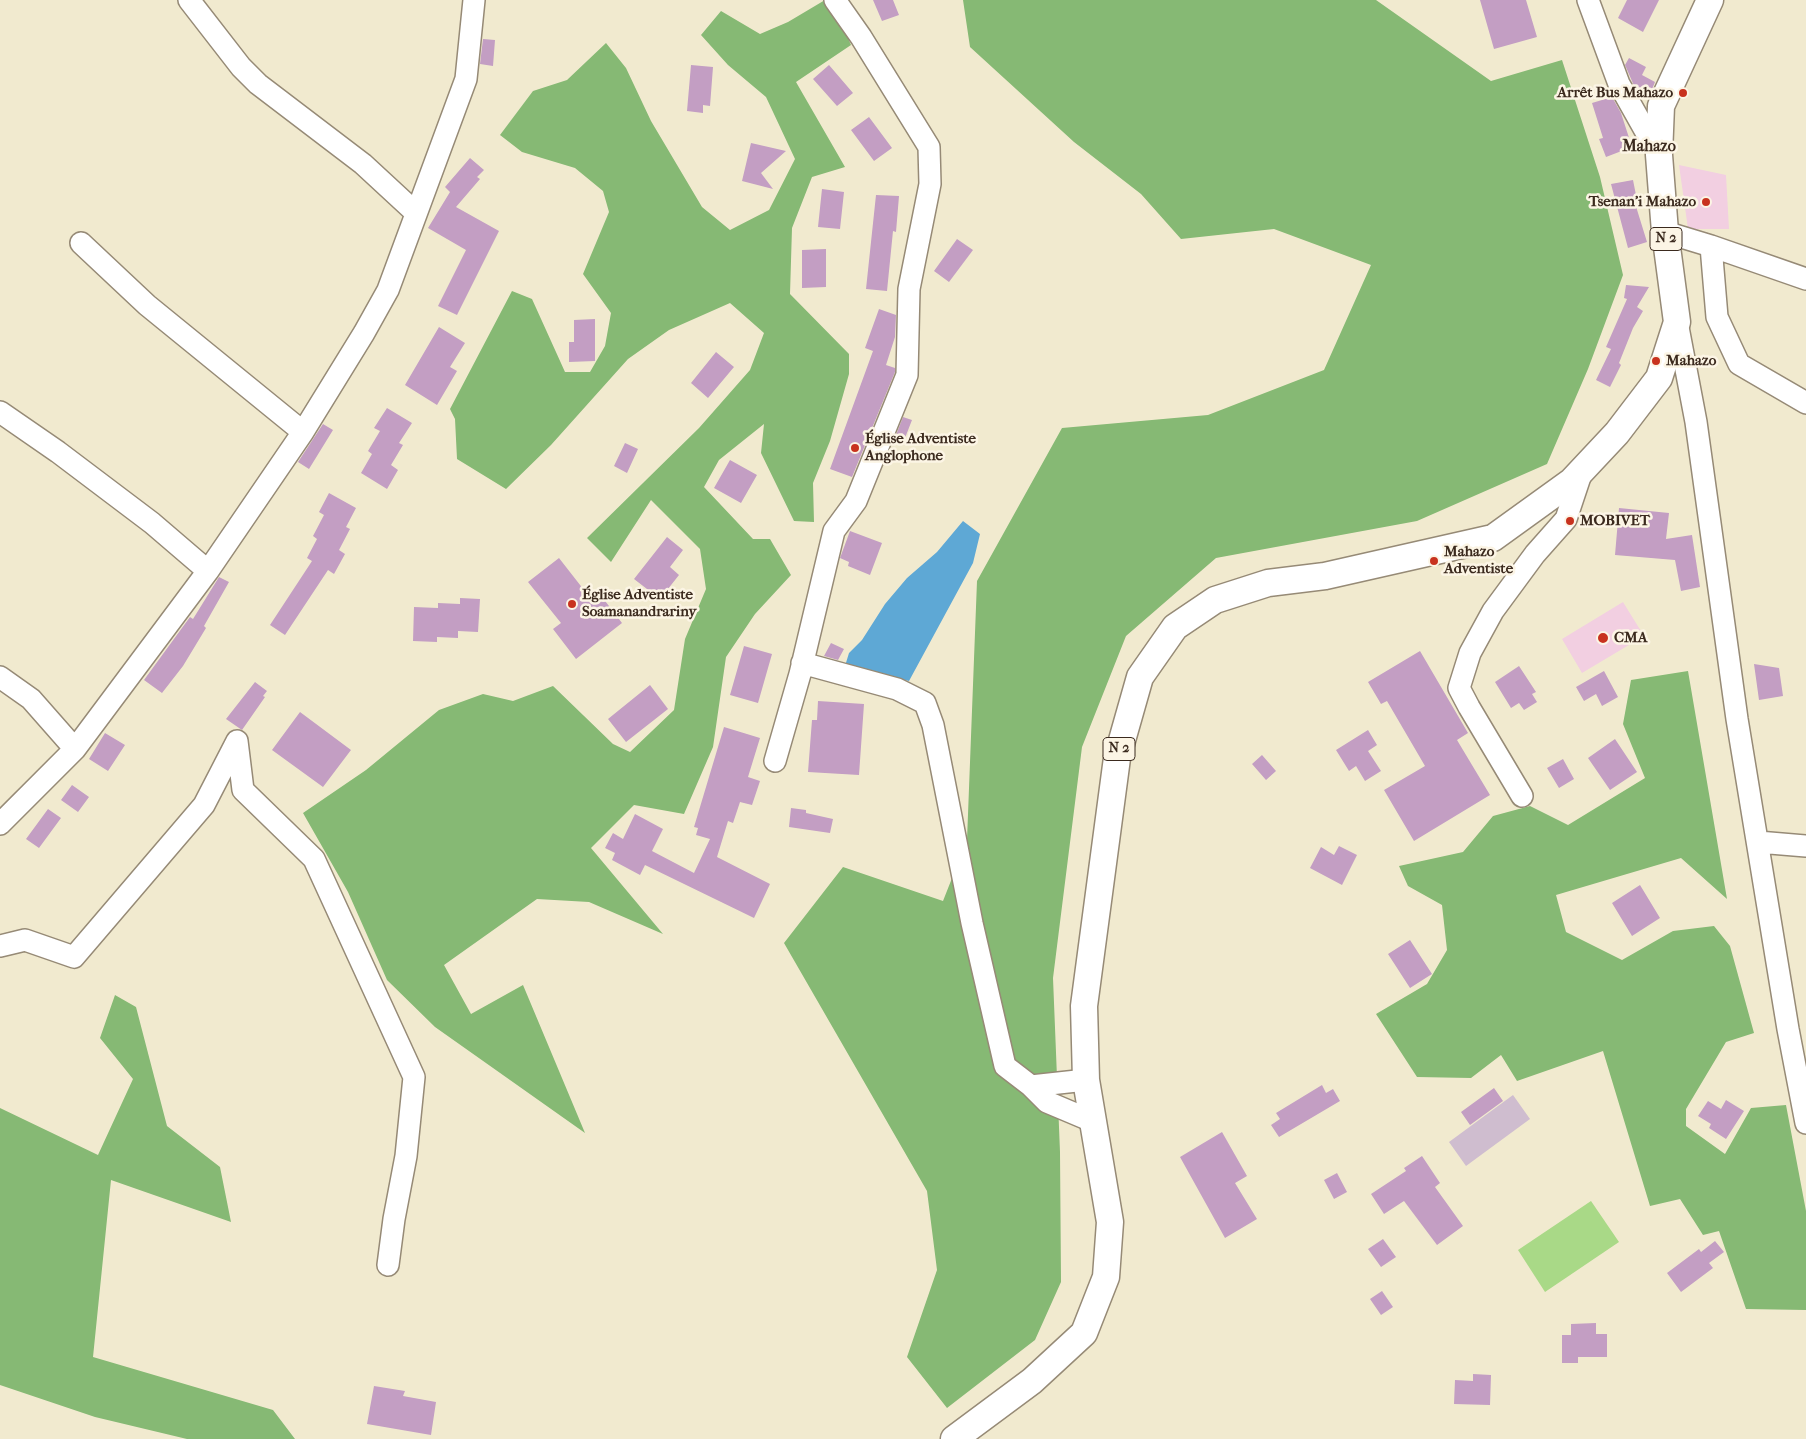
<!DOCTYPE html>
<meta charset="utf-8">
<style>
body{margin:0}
canvas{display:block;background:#f1eacf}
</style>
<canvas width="1806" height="1439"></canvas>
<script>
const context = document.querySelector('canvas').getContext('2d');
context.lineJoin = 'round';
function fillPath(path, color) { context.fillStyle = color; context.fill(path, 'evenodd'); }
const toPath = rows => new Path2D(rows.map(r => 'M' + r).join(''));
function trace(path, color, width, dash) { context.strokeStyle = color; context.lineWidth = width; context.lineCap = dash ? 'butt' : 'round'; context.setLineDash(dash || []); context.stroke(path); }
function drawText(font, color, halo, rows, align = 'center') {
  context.font = font + ' "IM FELL French Canon",serif'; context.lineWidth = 5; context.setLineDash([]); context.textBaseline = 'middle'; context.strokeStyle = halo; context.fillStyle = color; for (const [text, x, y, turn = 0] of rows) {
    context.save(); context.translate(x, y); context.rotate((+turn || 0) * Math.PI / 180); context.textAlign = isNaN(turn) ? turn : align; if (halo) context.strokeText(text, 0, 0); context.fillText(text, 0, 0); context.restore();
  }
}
fillPath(toPath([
 [1679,165,1726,175,1729,229,1688,229],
 [1623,602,1644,636,1582,673,1562,639]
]), '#f2cfe1');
fillPath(toPath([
 [1513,1095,1530,1119,1466,1166,1449,1142]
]), '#cfbdcf');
fillPath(toPath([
 [1591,1201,1619,1242,1545,1292,1518,1250]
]), '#a9d987');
fillPath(toPath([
 [825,0,831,0,851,45,796,82,845,167,812,177,792,228,790,294,849,354,849,374,830,441,813,483,814,522,794,521,761,453,764,424,719,460,704,487,753,539,770,539,791,575,755,614,726,657,713,747,684,814,634,805,591,848,663,934,589,902,537,899,444,965,471,1014,523,985,585,1133,435,1027,387,980,348,892,303,813,366,770,439,710,483,694,513,701,553,686,613,744,630,752,674,710,685,639,706,589,700,549,651,500,611,562,587,538,699,428,750,370,764,333,730,303,669,330,628,359,551,445,506,489,457,459,455,419,450,409,512,291,532,299,565,372,590,372,605,346,611,313,583,274,609,212,603,191,575,168,522,152,500,135,533,91,567,80,606,43,626,68,651,121,702,207,730,230,769,210,795,159,766,97,728,65,701,35,721,11,760,34,788,22],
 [963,0,1376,0,1491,81,1562,60,1600,177,1623,275,1588,369,1547,464,1417,521,1216,558,1126,636,1082,747,1053,978,1060,1152,1061,1282,1035,1340,947,1408,907,1357,937,1270,927,1191,784,943,843,867,943,901,967,840,977,581,1062,428,1208,415,1324,370,1371,265,1274,229,1181,239,1141,194,1074,142,970,47],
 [1688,671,1727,899,1681,858,1556,895,1566,932,1622,960,1673,931,1714,926,1730,946,1754,1033,1726,1042,1686,1109,1686,1126,1725,1154,1751,1108,1786,1105,1806,1211,1806,1310,1746,1309,1719,1231,1703,1235,1680,1199,1650,1206,1603,1051,1517,1081,1501,1055,1471,1078,1417,1077,1376,1014,1427,984,1447,950,1442,905,1408,886,1399,866,1463,852,1493,816,1530,806,1568,825,1645,778,1623,724,1631,680],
 [115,995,136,1007,167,1126,220,1167,231,1222,111,1180,93,1357,273,1410,295,1439,187,1439,95,1417,0,1385,0,1108,98,1155,133,1079,100,1038]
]), '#86b974');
fillPath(toPath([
 [963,521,980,534,973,563,909,681,845,666,849,653,862,640,885,604,907,578,937,552]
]), '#5ea8d5');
fillPath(toPath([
 [873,0,893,0,899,15,882,21],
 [1480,0,1526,0,1537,37,1494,49],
 [1627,0,1659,0,1643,32,1618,18],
 [483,39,495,40,493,66,480,64],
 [1629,58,1646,67,1642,75,1655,82,1650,94,1635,88,1625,65],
 [691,65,713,67,710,106,703,105,703,113,687,111],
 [829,65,853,93,837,106,813,79],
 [1612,97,1621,113,1632,147,1606,157,1599,139,1603,138,1592,103],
 [869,117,892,148,874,161,851,130],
 [751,143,786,151,761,173,773,189,742,181],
 [470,158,484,170,477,177,480,179,456,207,499,231,457,315,438,306,466,250,428,228,450,192,445,187],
 [1633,180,1637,200,1634,200,1647,242,1628,248,1611,184],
 [822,189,844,192,840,229,818,227],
 [876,195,899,196,896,232,893,231,887,291,866,289],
 [957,239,973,250,949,282,934,271],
 [826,249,826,287,802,288,802,250],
 [1626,285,1649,287,1637,307,1643,311,1633,328,1619,363,1621,365,1610,387,1596,380,1611,349,1606,347,1627,299,1624,298],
 [879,309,896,315,895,337,886,365,895,368,895,372,852,477,830,469,873,351,865,348],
 [595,319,595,361,569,362,569,342,574,342,574,320],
 [439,327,465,343,450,367,457,371,437,405,405,385],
 [716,352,734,367,708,398,691,383],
 [387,408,412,423,399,443,403,445,391,465,398,470,387,489,361,473,372,454,368,451,380,431,374,428],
 [903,417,912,420,905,438,896,435],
 [323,424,333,430,309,469,298,462],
 [625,443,638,449,627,473,614,466],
 [730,460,757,475,741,503,714,488],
 [329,493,356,508,346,527,350,529,339,550,345,554,334,574,328,570,285,635,270,625,312,561,307,558,317,539,313,536,324,515,319,512],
 [1619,508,1669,513,1666,539,1692,535,1700,587,1681,591,1675,560,1615,555],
 [850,531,882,543,870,575,848,566,849,562,840,558],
 [667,537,683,550,670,567,679,575,660,599,634,579],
 [559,558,591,599,599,593,622,623,576,659,553,629,561,623,528,582],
 [219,577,229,582,204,626,206,628,183,666,162,693,144,680,190,617,193,619],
 [460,598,480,599,478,632,458,631,458,638,437,637,437,642,413,641,414,607,438,608,438,603,460,604],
 [831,643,844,649,838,660,824,656],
 [744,646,772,654,758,703,730,695],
 [1420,651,1468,733,1457,740,1490,795,1414,841,1384,790,1425,766,1387,701,1381,704,1368,682],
 [1754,664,1779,668,1783,696,1759,700],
 [1519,666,1536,692,1532,694,1537,702,1524,710,1519,703,1511,708,1495,682],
 [1604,671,1618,697,1602,706,1596,694,1584,701,1576,687],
 [255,682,267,691,263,696,265,697,242,730,226,719],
 [650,685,668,709,626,742,608,719],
 [818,701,864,704,859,775,808,772,812,720,817,720],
 [300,712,351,750,323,787,272,750],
 [724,727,760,738,748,777,760,781,752,805,740,802,733,823,728,821,717,857,770,884,754,918,645,865,640,875,612,860,615,853,605,848,613,833,623,839,635,814,663,829,652,851,694,873,710,839,696,835,698,828,694,827],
 [1368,730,1377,745,1368,751,1381,771,1365,781,1356,766,1349,771,1336,750],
 [105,733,125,745,108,771,89,759],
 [1615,739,1637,772,1610,790,1588,758],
 [1262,755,1276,771,1266,780,1252,764],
 [1563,759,1574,779,1559,788,1547,768],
 [72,785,89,797,78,812,61,800],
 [791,808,806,810,806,813,833,819,830,833,789,827],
 [48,809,61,818,39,848,26,839],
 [1339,846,1357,855,1342,885,1310,868,1321,847,1334,855],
 [1640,885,1660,918,1632,936,1612,903],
 [1410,940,1432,974,1410,988,1388,954],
 [1322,1085,1326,1093,1333,1089,1340,1101,1279,1137,1271,1125,1280,1119,1276,1113],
 [1494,1088,1503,1101,1470,1125,1461,1112],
 [1726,1100,1744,1111,1726,1139,1709,1128,1711,1124,1698,1116,1708,1101,1721,1109],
 [1222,1132,1247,1176,1235,1183,1257,1219,1225,1238,1180,1157],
 [1422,1156,1440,1183,1435,1187,1463,1226,1437,1245,1404,1201,1384,1214,1371,1194,1406,1171,1404,1168],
 [1337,1173,1347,1192,1334,1199,1324,1180],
 [1383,1239,1396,1257,1381,1267,1368,1249],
 [1715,1241,1724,1252,1709,1263,1713,1268,1681,1292,1667,1273,1699,1249,1701,1252],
 [1382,1291,1393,1307,1381,1315,1370,1299],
 [1596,1323,1596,1334,1607,1334,1607,1357,1578,1357,1578,1363,1562,1363,1562,1335,1571,1335,1571,1324],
 [1473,1374,1491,1375,1490,1405,1454,1404,1455,1380,1473,1381],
 [374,1386,405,1391,403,1396,436,1402,431,1435,367,1424]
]), '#c39ec3');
const minor = toPath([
 [189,0,241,67,258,84,363,164,416,213],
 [1588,0,1619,84,1659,155],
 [1665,232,1711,246],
 [81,243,147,305,303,432],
 [1806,279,1711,246,1717,317,1739,364,1806,403],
 [1677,322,1696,422,1737,719,1788,1029,1806,1123],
 [0,412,58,452,152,523,208,571],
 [802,663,897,689,925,703,933,725,972,923,1005,1066,1031,1086],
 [0,677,31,699,75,749],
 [775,761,800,674,834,531,856,501,907,375,909,289,930,184,929,147,861,37,835,0],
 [1522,796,1469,707,1459,688,1470,653,1493,611,1535,554,1566,519,1582,471],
 [0,824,75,749,208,571,303,432,364,333,388,290,466,79,474,0],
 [1758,842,1806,846],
 [0,946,25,940,74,957,204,805,237,741,243,790,314,859,414,1077,406,1156,394,1219,388,1265],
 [1086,1080,1031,1086,1047,1102,1092,1121]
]);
const major = toPath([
 [954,1439,1032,1381,1084,1333,1106,1277,1110,1222,1086,1080,1084,1006,1117,758,1140,677,1175,627,1215,600,1268,583,1325,576,1493,538,1572,481,1617,433,1659,378,1677,322,1665,232,1659,155,1661,106,1710,0]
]);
trace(minor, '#968a76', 24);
trace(major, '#968a76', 29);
trace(minor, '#fff', 21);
trace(major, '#fff', 26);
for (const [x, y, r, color] of [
 [1683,93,5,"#c8321e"],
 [1706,202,5,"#c8321e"],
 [1656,361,5,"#c8321e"],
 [855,448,5,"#c8321e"],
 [1570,521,5,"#c8321e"],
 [1434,561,5,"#c8321e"],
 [572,604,5,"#c8321e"],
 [1603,638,6,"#c8321e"]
]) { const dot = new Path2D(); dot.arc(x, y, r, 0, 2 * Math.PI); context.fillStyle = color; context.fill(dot); trace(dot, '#fcf5e5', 2); }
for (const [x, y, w] of [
 [1666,239,32],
 [1119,749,32]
]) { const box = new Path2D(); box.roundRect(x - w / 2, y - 11.5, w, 23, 4); context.fillStyle = '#fcf5e5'; context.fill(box); trace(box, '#3b2a1e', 1); }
drawText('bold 14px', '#3b2a1e', null, [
 ["N 2",1666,239],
 ["N 2",1119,749]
]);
drawText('bold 15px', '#3b2a1e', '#fcf5e5', [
 ["Arrêt Bus Mahazo",1673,93,"right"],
 ["Tsenan'i Mahazo",1696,202,"right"],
 ["Mahazo",1666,361],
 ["Église Adventiste",865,439],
 ["Anglophone",865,456],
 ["MOBIVET",1580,521],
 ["Mahazo",1444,552],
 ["Adventiste",1444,569],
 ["Église Adventiste",582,595],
 ["Soamanandrariny",582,612],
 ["CMA",1614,638]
], 'left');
drawText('bold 16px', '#3b2a1e', '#fcf5e5', [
 ["Mahazo",1649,147]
]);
</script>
